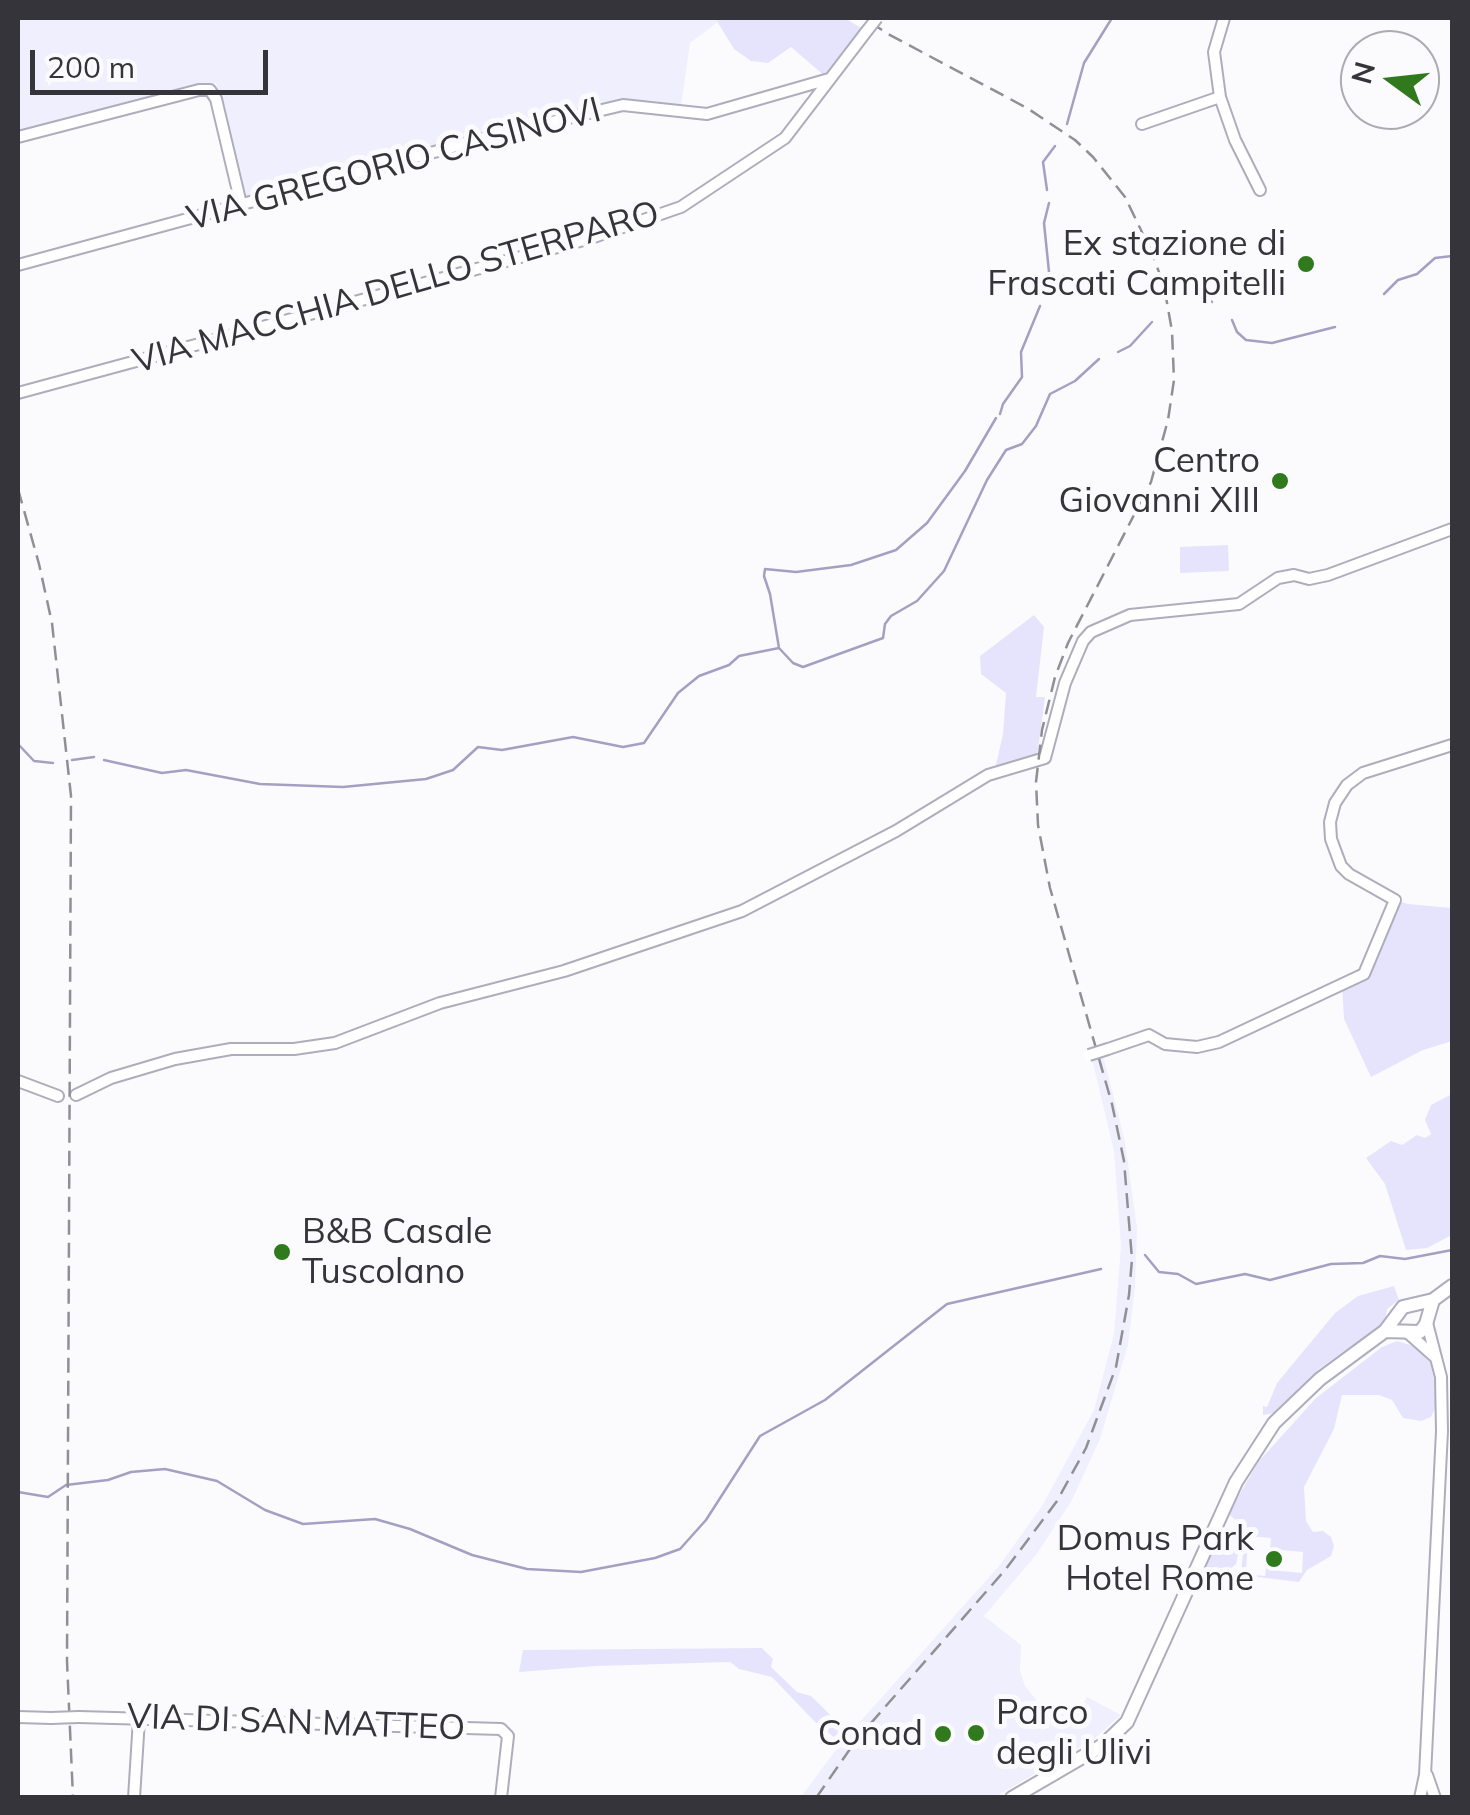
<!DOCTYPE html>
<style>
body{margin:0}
#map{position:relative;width:1470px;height:1815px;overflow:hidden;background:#fbfbfe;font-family:Mulish,sans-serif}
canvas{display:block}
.frame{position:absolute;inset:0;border:20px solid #34343a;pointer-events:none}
.north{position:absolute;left:1340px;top:30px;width:100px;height:100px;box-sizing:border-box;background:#fbfbfe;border:2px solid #ababb0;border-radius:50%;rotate:285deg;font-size:28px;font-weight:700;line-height:40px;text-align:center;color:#34343a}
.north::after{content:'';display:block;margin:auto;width:35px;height:45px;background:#31791d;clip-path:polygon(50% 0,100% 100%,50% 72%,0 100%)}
.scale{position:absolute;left:30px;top:50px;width:238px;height:45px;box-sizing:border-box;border:5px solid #34343a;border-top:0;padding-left:12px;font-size:30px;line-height:35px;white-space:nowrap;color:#34343a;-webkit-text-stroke:8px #fbfbfe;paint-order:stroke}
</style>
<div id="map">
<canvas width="1470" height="1815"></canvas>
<div class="frame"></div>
<div class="north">N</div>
<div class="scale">200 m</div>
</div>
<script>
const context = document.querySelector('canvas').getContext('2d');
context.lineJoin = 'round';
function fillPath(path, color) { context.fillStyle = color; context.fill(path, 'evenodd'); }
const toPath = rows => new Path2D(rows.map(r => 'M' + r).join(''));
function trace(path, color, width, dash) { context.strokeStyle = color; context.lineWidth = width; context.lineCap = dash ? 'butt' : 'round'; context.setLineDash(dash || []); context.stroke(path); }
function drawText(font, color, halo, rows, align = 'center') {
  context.font = font + ' Mulish,sans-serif'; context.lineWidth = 10; context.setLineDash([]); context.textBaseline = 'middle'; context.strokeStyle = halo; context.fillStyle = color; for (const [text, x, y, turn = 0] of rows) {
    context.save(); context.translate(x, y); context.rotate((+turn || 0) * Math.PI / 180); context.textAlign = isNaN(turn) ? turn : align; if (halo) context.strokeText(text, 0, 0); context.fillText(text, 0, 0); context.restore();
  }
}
fillPath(toPath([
 [18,18,714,18,718,22,690,43,681,107,618,101,478,133,245,200,216,83,18,134],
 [1102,1051,1125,1142,1137,1228,1135,1288,1128,1345,1100,1439,1071,1502,1036,1555,984,1616,1021,1645,1020,1671,1025,1686,1042,1707,1075,1718,1087,1697,1121,1715,1094,1739,995,1797,800,1798,841,1743,999,1566,1042,1506,1094,1410,1114,1334,1121,1246,1114,1151,1091,1055]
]), '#f0effd');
fillPath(toPath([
 [715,18,845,18,864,30,827,78,791,47,768,63,751,61,734,49],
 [1228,545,1229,571,1180,573,1180,547],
 [1034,615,1044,627,1036,697,1045,697,1037,757,995,769,1003,734,1006,693,981,674,980,656],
 [1395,900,1408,904,1452,908,1452,1041,1423,1050,1371,1077,1344,1019,1342,984,1365,974],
 [1452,1094,1452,1235,1427,1248,1406,1250,1385,1184,1366,1158,1391,1141,1402,1145,1417,1135,1425,1138,1431,1134,1425,1120,1431,1105],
 [1394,1286,1399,1300,1387,1309,1385,1322,1319,1369,1275,1413,1263,1415,1263,1406,1267,1407,1277,1383,1335,1313,1358,1296],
 [1397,1341,1417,1347,1431,1364,1435,1386,1435,1409,1431,1417,1421,1421,1403,1418,1392,1400,1379,1395,1342,1395,1334,1429,1304,1487,1306,1521,1313,1532,1323,1531,1331,1537,1334,1546,1331,1556,1307,1570,1299,1582,1241,1575,1244,1538,1237,1521,1228,1514,1259,1461,1316,1398,1382,1347],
 [1248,1536,1271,1538,1270,1549,1303,1552,1302,1573,1272,1570,1266,1567,1265,1576,1246,1574],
 [1221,1527,1225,1527,1234,1540,1238,1555,1236,1564,1228,1571,1202,1575],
 [762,1648,773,1659,771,1667,797,1692,811,1696,850,1734,841,1743,815,1722,772,1677,739,1669,730,1662,596,1666,519,1672,523,1650]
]), '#e6e4fc');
trace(toPath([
 [1067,124,1084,63,1112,18],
 [1047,190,1043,162,1055,146],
 [1049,272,1044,223,1049,203],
 [1170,293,1189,289,1198,291,1212,302],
 [1384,294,1398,280,1417,274,1435,258,1452,256],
 [1232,320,1237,332,1246,340,1272,343,1335,327],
 [1118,352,1130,346,1152,322],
 [1000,414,1003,404,1022,377,1021,352,1040,306],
 [779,648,770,594,764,576,765,569,796,572,851,565,896,550,927,523,965,471,996,418],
 [18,744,34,761,53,763],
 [72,760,94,757],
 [104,760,162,773,186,770,260,784,343,787,426,779,453,770,478,747,502,750,573,737,623,747,644,743,678,693,699,676,729,665,739,656,779,648,793,663,803,667,883,638,885,624,891,616,917,601,944,571,987,480,1006,450,1022,444,1036,426,1050,394,1075,381,1099,359],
 [1145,1255,1159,1272,1178,1274,1196,1284,1245,1274,1270,1280,1331,1264,1363,1263,1380,1256,1405,1259,1452,1250],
 [18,1492,48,1497,66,1485,108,1480,131,1472,165,1469,217,1481,265,1510,303,1524,375,1519,410,1529,472,1555,527,1569,581,1572,655,1558,680,1549,706,1520,760,1436,825,1400,947,1304,1101,1269]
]), '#a4a0c2', 2.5);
const minor = toPath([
 [1224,18,1214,52,1220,97,1235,140,1260,190],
 [1142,124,1220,97],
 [18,137,199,90,210,90,216,99,241,204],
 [18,265,493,136,623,105,707,114,829,79],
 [18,393,591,238,681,207,785,138,866,32],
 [1108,1049,1149,1035,1165,1044,1197,1047,1219,1042,1364,974,1395,900,1349,874,1341,866,1331,839,1330,822,1335,803,1347,785,1363,773,1452,745],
 [18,1081,58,1096],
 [76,1095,111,1078,175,1059,231,1049,294,1049,335,1043,440,1003,564,971,742,911,896,831,988,775,1045,758,1065,683,1083,641,1091,632,1130,615,1239,604,1278,578,1294,575,1309,579,1328,575,1452,529],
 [1408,1333,1435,1357],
 [18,1717,51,1718],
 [79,1717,501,1729,508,1736,501,1798],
 [1427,1775,1435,1798],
 [134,1798,139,1719],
 [1420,1798,1425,1775,1442,1431,1441,1377,1427,1323]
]);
const major = toPath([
 [1385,1331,1420,1332,1426,1324,1433,1300],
 [1012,1798,1103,1745,1127,1722,1236,1482,1274,1423,1320,1379,1385,1331,1403,1307,1433,1300,1452,1286]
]);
trace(minor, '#aeadbc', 14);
trace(major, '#aeadbc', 16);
trace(minor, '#fff', 10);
trace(major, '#fff', 12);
trace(toPath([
 [18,489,39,564,52,623,71,796,67,1661,73,1798],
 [816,1798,857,1739,1006,1569,1057,1501,1086,1448,1116,1367,1129,1295,1132,1259,1124,1161,1112,1104,1050,888,1038,825,1036,782,1042,730,1055,677,1068,643,1151,482,1168,420,1174,380,1172,331,1164,286,1152,253,1125,197,1093,157,1075,140,1027,108,888,34,864,18]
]), '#909094', 2.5, [15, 8]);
const minorBridge = toPath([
 [866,32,877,18],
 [1089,1055,1108,1049],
 [51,1718,79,1717]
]);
trace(minorBridge, '#aeadbc', 14, []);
trace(minorBridge, '#fff', 10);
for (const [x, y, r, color] of [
 [1306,264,10,"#31791d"],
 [1280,481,10,"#31791d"],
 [282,1252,10,"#31791d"],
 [1274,1559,10,"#31791d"],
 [976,1733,10,"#31791d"],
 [943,1734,10,"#31791d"]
]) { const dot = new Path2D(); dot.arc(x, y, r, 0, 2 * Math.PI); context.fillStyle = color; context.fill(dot); trace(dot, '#fbfbfe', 4); }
drawText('35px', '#34343a', '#fbfbfe', [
 ["VIA GREGORIO CASINOVI",394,165,-15],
 ["VIA MACCHIA DELLO STERPARO",396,288,-16],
 ["VIA DI SAN MATTEO",296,1723,2]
]);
drawText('35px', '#34343a', '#fbfbfe', [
 ["Ex stazione di",1286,244],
 ["Frascati Campitelli",1286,284],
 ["Centro",1260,461],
 ["Giovanni XIII",1260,501],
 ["B&B Casale",302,1232,"left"],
 ["Tuscolano",302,1272,"left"],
 ["Domus Park",1254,1539],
 ["Hotel Rome",1254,1579],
 ["Parco",996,1713,"left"],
 ["degli Ulivi",996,1753,"left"],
 ["Conad",923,1734]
], 'right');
</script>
